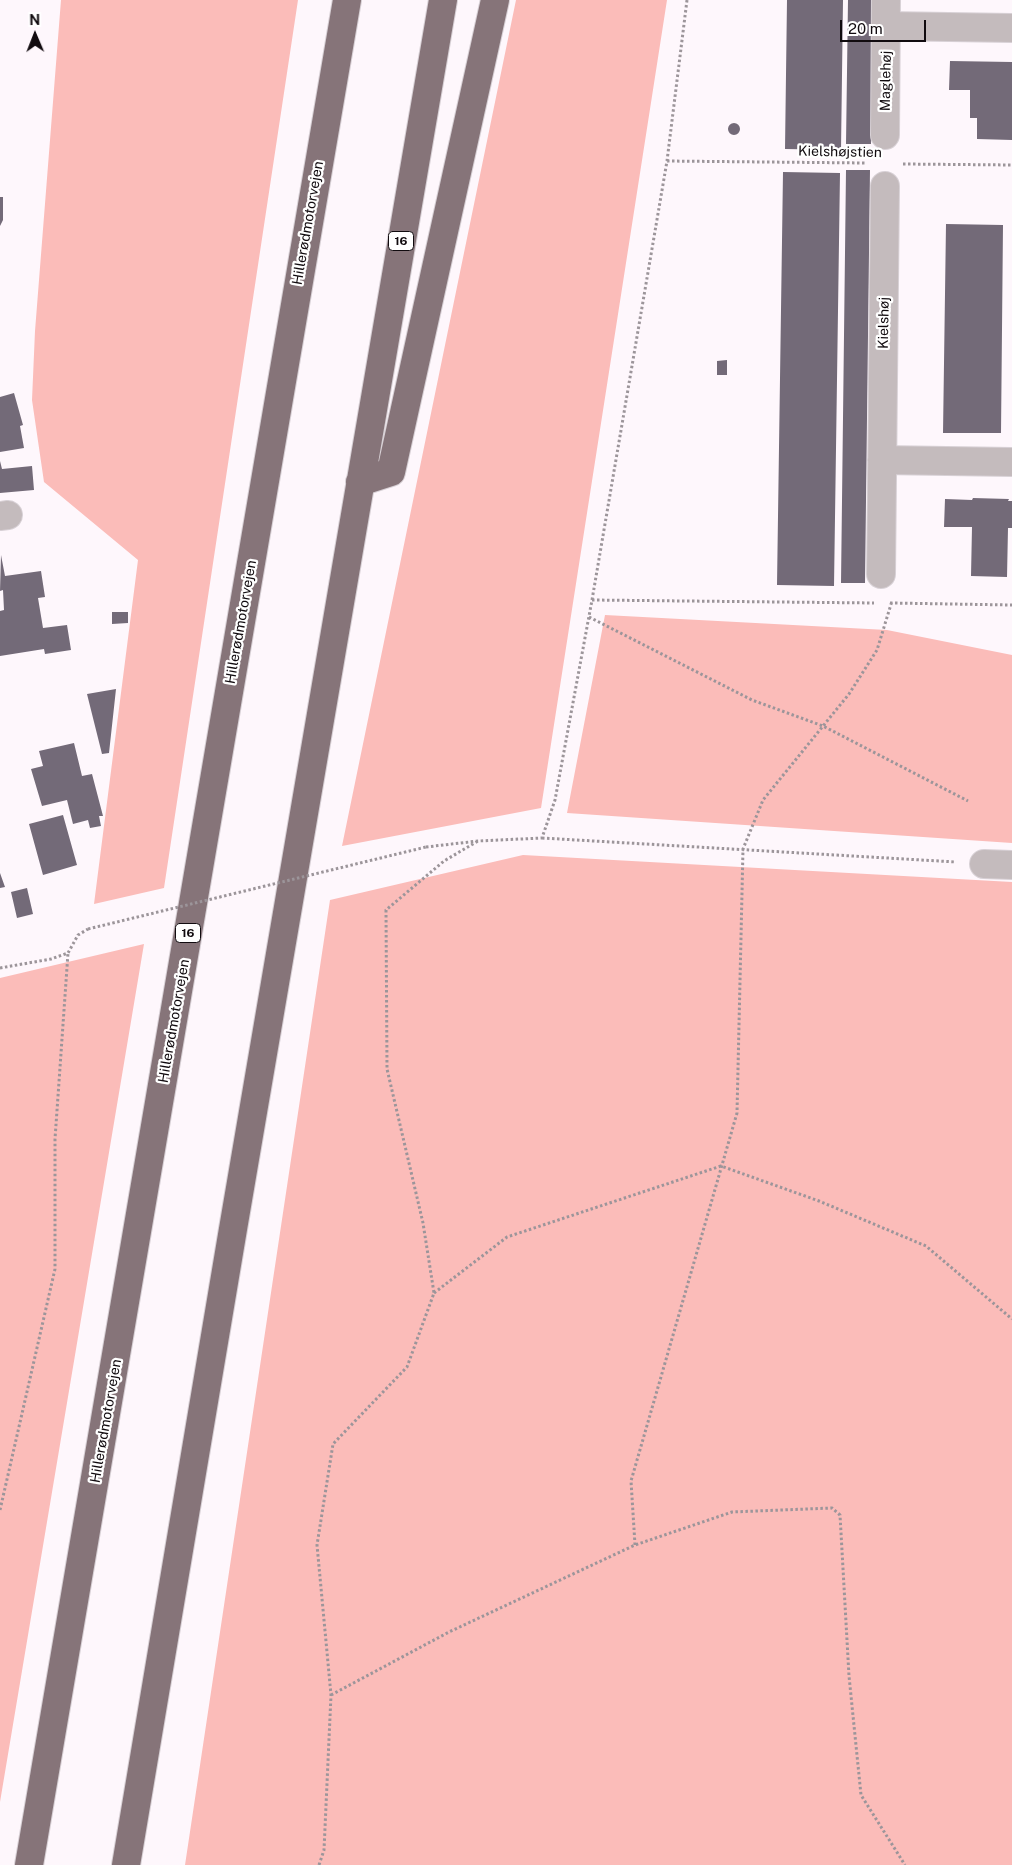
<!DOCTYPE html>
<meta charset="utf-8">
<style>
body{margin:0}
#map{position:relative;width:1012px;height:1865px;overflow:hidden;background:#fef7fc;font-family:"Public Sans",sans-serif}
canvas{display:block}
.north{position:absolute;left:10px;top:10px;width:50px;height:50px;-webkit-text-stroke:4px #fff;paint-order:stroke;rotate:359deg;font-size:14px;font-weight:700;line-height:20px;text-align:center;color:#110b0f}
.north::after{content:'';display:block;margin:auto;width:18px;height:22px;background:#110b0f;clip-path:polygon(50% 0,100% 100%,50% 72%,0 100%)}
.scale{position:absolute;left:840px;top:20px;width:86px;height:22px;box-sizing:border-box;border:2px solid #110b0f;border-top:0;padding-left:6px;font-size:15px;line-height:18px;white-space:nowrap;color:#110b0f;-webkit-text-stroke:4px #fff;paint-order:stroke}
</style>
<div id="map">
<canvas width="1012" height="1865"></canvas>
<div class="north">N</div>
<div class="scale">20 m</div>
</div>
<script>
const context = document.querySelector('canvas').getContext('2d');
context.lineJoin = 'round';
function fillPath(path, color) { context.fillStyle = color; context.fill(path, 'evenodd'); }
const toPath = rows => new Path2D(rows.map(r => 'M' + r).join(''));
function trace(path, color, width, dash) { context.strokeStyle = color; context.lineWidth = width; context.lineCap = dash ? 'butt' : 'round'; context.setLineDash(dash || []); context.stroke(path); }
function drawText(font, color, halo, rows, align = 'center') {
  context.font = font + ' "Public Sans",sans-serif'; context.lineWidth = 4.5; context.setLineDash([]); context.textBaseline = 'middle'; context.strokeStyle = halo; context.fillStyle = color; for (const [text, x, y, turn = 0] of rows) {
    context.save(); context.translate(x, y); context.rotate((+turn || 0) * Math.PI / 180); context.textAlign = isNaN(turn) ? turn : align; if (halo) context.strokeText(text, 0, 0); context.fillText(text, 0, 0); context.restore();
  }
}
fillPath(toPath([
 [61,0,298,0,164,888,94,904,138,560,44,482,32,400,35,331],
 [516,0,667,0,541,808,342,846],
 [605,615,887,630,1012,655,1012,843,567,813],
 [523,855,1012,882,1012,1865,185,1865,330,900],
 [144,944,0,1802,0,978]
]), '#fbbcb9');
fillPath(toPath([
 [787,0,843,0,841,150,785,149],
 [848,0,872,0,871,144,846,144],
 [950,61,1012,62,1012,140,977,139,977,118,970,118,970,90,949,90],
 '728 129a6 6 0 1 1 12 0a6 6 0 1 1-12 0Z',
 [846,170,870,170,865,583,841,583],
 [783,172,840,173,834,586,777,585],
 [0,197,3,197,3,220,0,226],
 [946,224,1003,225,1001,433,943,433],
 [727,360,727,375,717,375,717,361],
 [14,393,23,425,20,426,24,448,0,452,0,397],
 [0,461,2,469,32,466,34,490,0,493],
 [973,498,1009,499,1008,501,1012,501,1012,528,1008,528,1007,577,971,576,972,527,944,527,945,499,972,500],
 [1,555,5,576,41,571,45,597,38,598,43,628,67,625,71,650,45,654,44,649,0,656,0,611,4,610,3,590,0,591],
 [112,612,128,612,128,623,112,624],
 [116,689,109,753,102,754,87,694],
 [74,743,82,776,92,774,103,816,99,816,101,826,90,828,88,820,73,824,67,800,42,806,31,769,43,766,39,751],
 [63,815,77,865,43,875,29,824],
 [0,873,5,887,0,888],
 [27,888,33,914,17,918,11,892]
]), '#736a78');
const street = toPath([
 [886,26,1012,28],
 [885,135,886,0],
 [882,460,1012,462],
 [0,516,8,515],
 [881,574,885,186],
 [984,864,1012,865]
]);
const highway = toPath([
 [360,482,391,472,495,0],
 [29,1865,347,0],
 [126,1865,233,1229,443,0]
]);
trace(street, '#d8d1d6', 30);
trace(highway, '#d8d1d6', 30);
trace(toPath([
 [667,161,866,163],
 [903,164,1012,165],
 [592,600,874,603],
 [890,603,1012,605],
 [589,617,752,700,823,726,968,801],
 [542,838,956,862],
 [426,847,478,841,542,838,555,800,592,600,667,161,687,0],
 [0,968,51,959,68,953,78,935,88,929],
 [434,1293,507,1237,721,1166,819,1201,926,1246,1012,1319],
 [0,1510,55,1269,55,1139,68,953],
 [635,1545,631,1481,737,1113,743,849,763,800,849,694,877,650,892,601],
 [331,1695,449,1632,635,1545,732,1512,832,1508,840,1515,849,1676,861,1795,905,1865],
 [319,1865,324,1850,331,1695,317,1545,333,1444,407,1367,434,1293,423,1223,387,1069,386,910,444,861,478,841]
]), '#9c959a', 3, [2.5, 2.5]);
trace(street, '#c4bbbd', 28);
trace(highway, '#867479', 28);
trace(toPath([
 [88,929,426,847]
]), '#9c959a', 3, [2.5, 2.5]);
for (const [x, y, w] of [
 [401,241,25],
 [188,933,25]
]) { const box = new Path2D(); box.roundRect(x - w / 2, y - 9.5, w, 19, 4); context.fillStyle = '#fff'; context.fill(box); trace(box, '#110b0f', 1); }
drawText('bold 12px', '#110b0f', null, [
 ["16",401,241],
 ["16",188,933]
]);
drawText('14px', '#110b0f', '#fff', [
 ["Maglehøj",886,81,-89],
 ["Kielshøjstien",840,152,1],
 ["Hillerødmotorvejen",308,223,-80],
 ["Kielshøj",884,323,-89],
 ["Hillerødmotorvejen",241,622,-80],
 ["Hillerødmotorvejen",174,1021,-80],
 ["Hillerødmotorvejen",106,1421,-80]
]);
</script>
